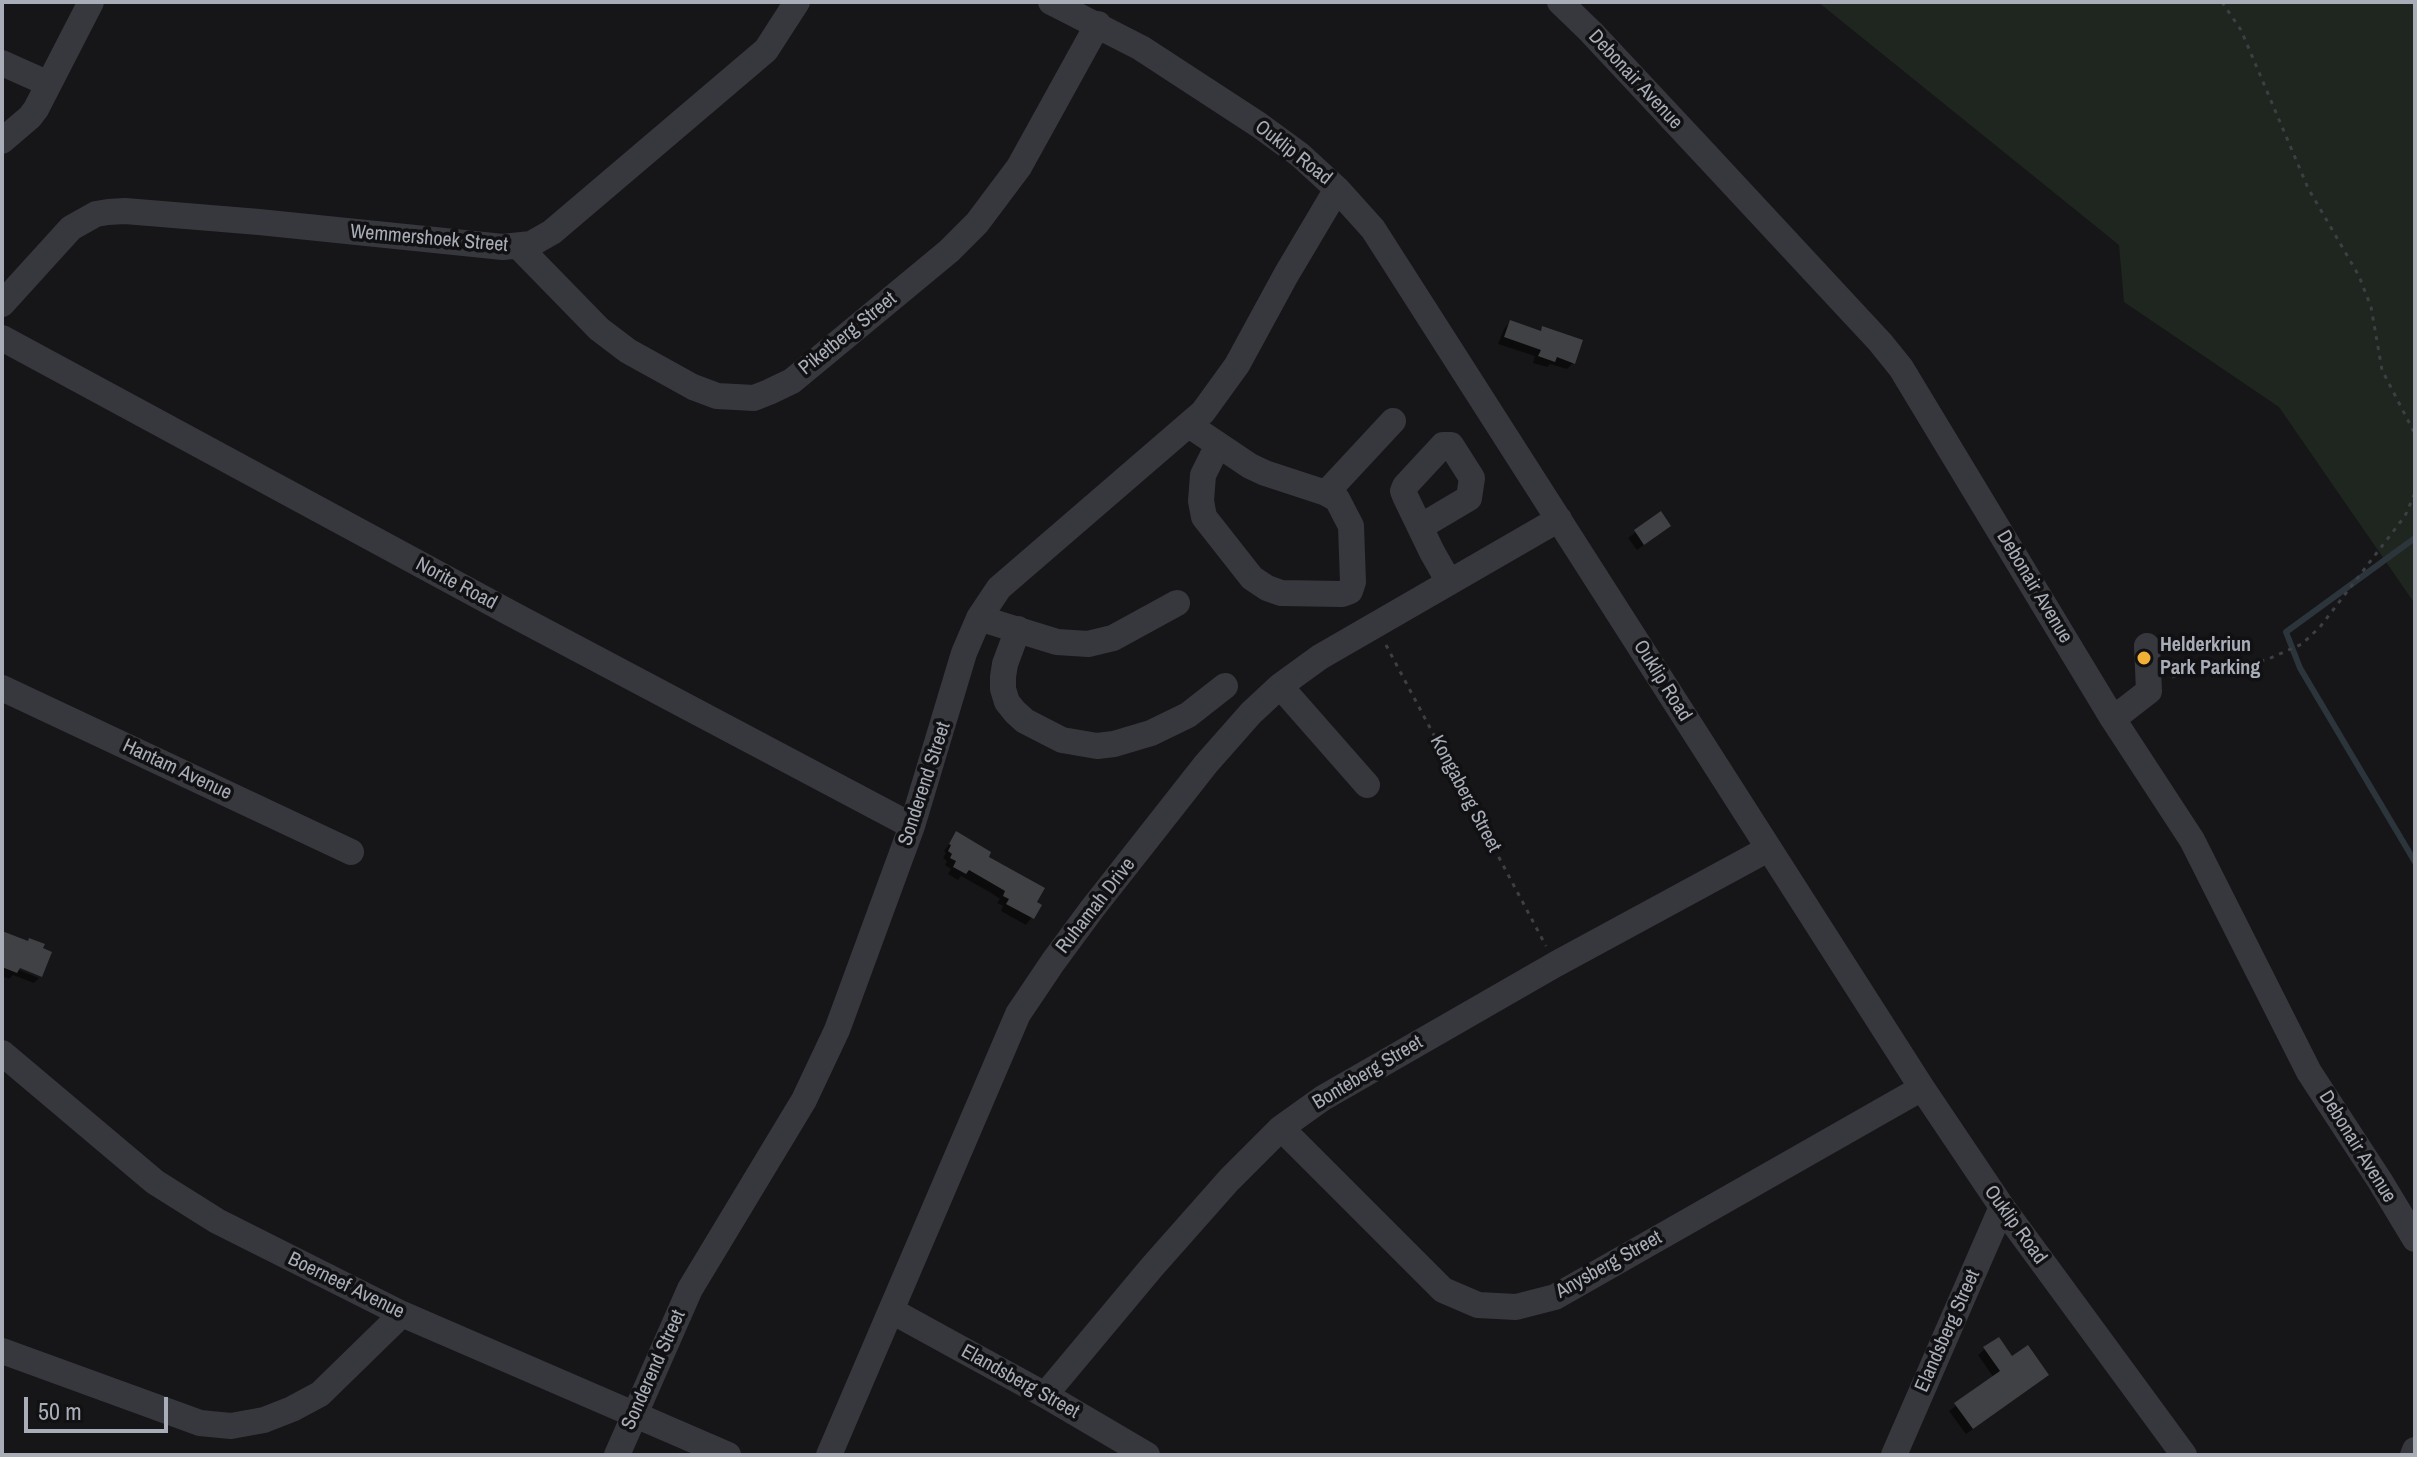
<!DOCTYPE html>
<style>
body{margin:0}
#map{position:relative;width:2417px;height:1457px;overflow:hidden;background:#161618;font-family:"Archivo Narrow",sans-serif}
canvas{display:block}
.frame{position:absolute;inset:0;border:4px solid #a8adb8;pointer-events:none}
.scale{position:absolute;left:24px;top:1397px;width:144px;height:36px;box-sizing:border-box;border:4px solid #a8adb8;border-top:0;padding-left:10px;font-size:24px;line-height:28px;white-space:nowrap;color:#a8adb8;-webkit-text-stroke:6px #111113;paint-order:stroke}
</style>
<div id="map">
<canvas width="2417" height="1457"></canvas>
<div class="frame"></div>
<div class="scale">50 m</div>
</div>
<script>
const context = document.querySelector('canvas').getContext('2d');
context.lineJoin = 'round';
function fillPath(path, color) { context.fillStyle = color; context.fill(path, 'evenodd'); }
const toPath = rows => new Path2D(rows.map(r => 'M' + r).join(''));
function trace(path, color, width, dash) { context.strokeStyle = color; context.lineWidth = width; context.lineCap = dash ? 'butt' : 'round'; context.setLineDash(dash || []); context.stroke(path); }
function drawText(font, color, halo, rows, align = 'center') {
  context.font = font + ' "Archivo Narrow",sans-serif'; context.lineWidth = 7; context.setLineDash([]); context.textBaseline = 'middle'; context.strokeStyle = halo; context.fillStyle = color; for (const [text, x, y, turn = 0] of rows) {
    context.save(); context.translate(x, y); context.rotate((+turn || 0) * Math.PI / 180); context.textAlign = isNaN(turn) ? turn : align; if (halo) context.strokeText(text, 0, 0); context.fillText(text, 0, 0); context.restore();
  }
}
fillPath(toPath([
 [1818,2,2415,2,2415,604,2279,407,2124,302,2119,245]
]), '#1e261f');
fillPath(toPath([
 [1510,322,1539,332,1543,328,1573,363,1567,369,1550,364,1547,367,1533,363,1535,356,1498,344,1504,329],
 [1660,514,1668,526,1637,550,1628,538],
 [957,834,1040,906,1026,925,1001,911,1003,906,997,903,1000,899,993,894,961,876,958,880,948,874,951,869,945,865,947,861,943,858,946,853,944,851],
 [2,933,50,953,40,977,40,974,11,963,9,966,39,978,34,983,13,975,9,979,2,976],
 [1985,1349,2012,1359,2040,1381,1966,1434,1949,1411,1994,1378,1978,1355]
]), '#0007');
trace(toPath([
 [2415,538,2286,632,2300,668,2415,862]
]), '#2c353c', 6);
fillPath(toPath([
 [1510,320,1541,331,1542,326,1583,340,1575,364,1557,357,1555,362,1538,356,1541,350,1504,337],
 [1661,511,1671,526,1644,545,1634,530],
 [956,831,991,852,989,857,1045,888,1037,902,1042,905,1034,919,1006,904,1009,899,1003,896,1005,891,1000,888,969,870,966,874,953,867,956,861,950,858,952,854,948,851,951,845,949,844],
 [2,931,28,941,29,938,45,944,43,948,52,952,42,977,20,968,17,973,2,967],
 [1999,1337,2012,1356,2028,1345,2049,1375,1973,1429,1954,1403,2000,1371,1983,1347]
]), '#404145');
trace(toPath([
 [2222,2,2241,30,2308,188,2359,276,2371,307,2382,370,2415,434],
 [1386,645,1546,946],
 [2172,677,2192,671,2266,660,2302,644,2320,627,2405,516,2415,493]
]), '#3d3f44', 3, [4, 6]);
trace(toPath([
 [1051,2,1141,48,1259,125,1300,155,1337,189,1373,229,1922,1088,2002,1207,2184,1455],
 [1560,2,1591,32,1706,155,1880,342,1901,368,2113,719,2192,840,2309,1072,2380,1181,2415,1239],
 [2,63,49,84],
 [2,141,30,117,36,109,91,2],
 [519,247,599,329,628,351,693,387,717,396,754,398,769,392,792,381,949,251,977,223,1019,167,1098,24],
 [2,304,71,228,96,214,108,212,125,211,259,222,503,247,531,244,552,232,766,50,797,2],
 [2,338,512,614,912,826],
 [1189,425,1250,466,1265,473,1326,493,1337,499,1351,526,1353,582,1350,591,1342,594,1281,593,1267,588,1252,578,1204,517,1201,501,1203,475,1218,445],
 [1326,493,1393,421],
 [1420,527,1469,498,1472,478,1451,445,1443,445,1405,486,1403,491,1405,496,1432,552,1449,582],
 [979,618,1057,642,1088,644,1113,638,1177,603],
 [1018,629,1005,664,1003,677,1003,689,1007,702,1015,712,1025,721,1062,740,1097,746,1114,744,1151,733,1188,715,1225,686],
 [1280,686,1367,785],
 [2,688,351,852],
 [2113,719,2149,691,2147,646],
 [2,1053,155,1182,217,1221,402,1314,728,1455],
 [1281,1128,1443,1290,1478,1305,1516,1307,1555,1297,1922,1088],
 [892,1311,1045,1395,1147,1455],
 [2,1351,200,1423,231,1426,264,1420,292,1409,320,1394,402,1314],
 [1045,1395,1152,1267,1229,1180,1281,1128,1323,1098,1556,964,1768,849],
 [617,1455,690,1289,804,1100,837,1030,912,826,964,653,979,618,999,588,1203,412,1237,365,1286,275,1337,189],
 [829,1455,1018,1014,1053,962,1092,909,1206,764,1251,713,1280,686,1320,657,1559,519],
 [1894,1455,2002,1207],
 [2413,1455,2415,1450]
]), '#37383d', 26);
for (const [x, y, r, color] of [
 [2144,658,8,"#f2b134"]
]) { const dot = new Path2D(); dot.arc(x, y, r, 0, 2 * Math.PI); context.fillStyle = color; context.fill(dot); trace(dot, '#111113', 3); }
drawText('20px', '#a8adb8', '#111113', [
 ["Debonair Avenue",1635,80,47],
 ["Ouklip Road",1293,153,38],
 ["Wemmershoek Street",429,239,5],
 ["Piketberg Street",848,334,-39],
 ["Norite Road",456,584,28],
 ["Debonair Avenue",2034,587,59],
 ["Ouklip Road",1662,681,58],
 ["Hantam Avenue",177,770,25],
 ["Sonderend Street",925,784,-72],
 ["Kongaberg Street",1465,794,62],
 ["Ruhamah Drive",1096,906,-52],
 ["Bonteberg Street",1368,1073,-31],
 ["Debonair Avenue",2357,1147,58],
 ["Ouklip Road",2015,1225,54],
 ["Anysberg Street",1609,1265,-29],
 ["Boerneef Avenue",346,1286,26],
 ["Elandsberg Street",1948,1331,-66],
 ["Sonderend Street",654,1370,-66],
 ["Elandsberg Street",1020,1382,29]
]);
drawText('bold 20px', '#a8adb8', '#111113', [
 ["Helderkriun",2160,646],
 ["Park Parking",2160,669]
], 'left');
</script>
